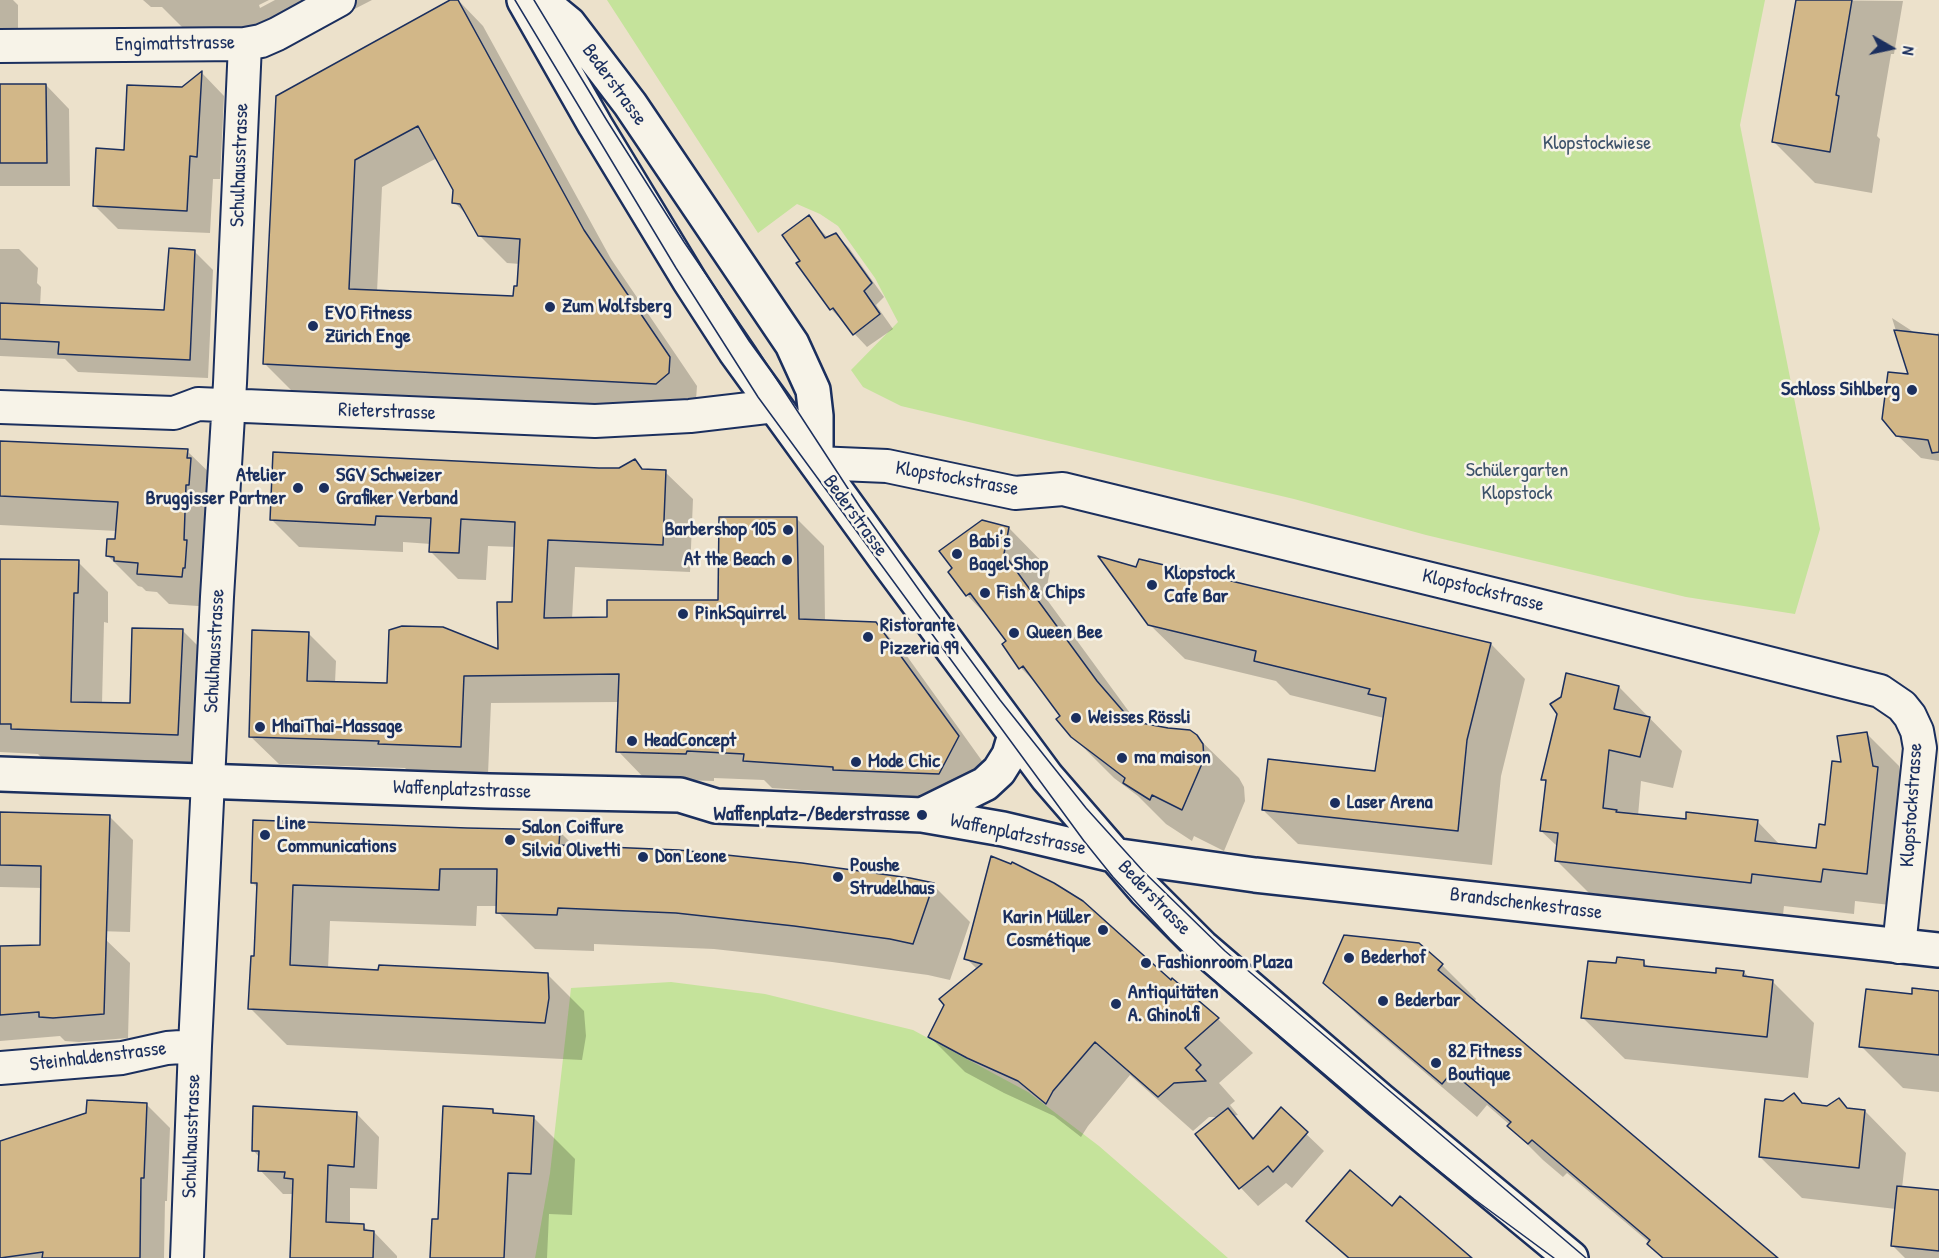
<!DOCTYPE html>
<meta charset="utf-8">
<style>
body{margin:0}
#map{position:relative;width:1939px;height:1258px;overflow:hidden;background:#ece1cb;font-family:"Patrick Hand",sans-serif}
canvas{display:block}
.north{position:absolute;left:1861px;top:18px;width:60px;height:60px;-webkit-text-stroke:4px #f7f3e8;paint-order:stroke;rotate:99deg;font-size:16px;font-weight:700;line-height:24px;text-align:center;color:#1b2f5e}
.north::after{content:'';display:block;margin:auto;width:21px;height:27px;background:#1b2f5e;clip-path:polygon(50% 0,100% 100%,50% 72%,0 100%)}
</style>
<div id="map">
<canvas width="1939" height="1258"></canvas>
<div class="north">N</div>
</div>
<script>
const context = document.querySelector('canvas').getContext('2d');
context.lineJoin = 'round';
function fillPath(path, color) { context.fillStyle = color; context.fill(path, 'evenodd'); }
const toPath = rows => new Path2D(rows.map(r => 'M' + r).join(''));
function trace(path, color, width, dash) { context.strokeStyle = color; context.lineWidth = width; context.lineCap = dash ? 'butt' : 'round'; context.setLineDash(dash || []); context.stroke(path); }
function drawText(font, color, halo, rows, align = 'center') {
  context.font = font + ' "Patrick Hand",sans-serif'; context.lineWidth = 5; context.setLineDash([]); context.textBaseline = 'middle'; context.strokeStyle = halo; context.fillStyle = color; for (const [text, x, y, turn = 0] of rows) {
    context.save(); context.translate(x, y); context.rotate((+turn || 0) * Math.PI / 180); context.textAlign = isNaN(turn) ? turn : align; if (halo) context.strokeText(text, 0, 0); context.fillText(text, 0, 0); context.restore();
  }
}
fillPath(toPath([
 [607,0,1765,0,1740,125,1820,529,1795,614,1686,597,1426,535,1294,499,901,406,863,387,851,370,898,322,875,278,838,226,820,214,797,204,758,233],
 [671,982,765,994,913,1030,1028,1092,1099,1146,1228,1258,535,1258,550,1173,571,988]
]), '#c5e39b');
fillPath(toPath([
 [0,0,13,0,18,5,18,39,0,39],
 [143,0,269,0,259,5,260,8,275,0,372,0,300,37,187,32,162,7,151,7],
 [453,0,458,0,483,26,611,259,697,386,696,400,684,410,292,391,265,364,277,97],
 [437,158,455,190,454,202,470,218,479,235,507,263,520,264,518,287,515,298,377,292,382,187],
 [1798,0,1903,1,1894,54,1891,54,1877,136,1880,139,1872,193,1815,183,1774,142],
 [202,73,224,96,220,179,213,179,210,233,118,229,94,205,125,151,183,89],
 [46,85,69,109,70,186,0,186,0,86],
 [809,217,828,238,836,235,849,248,884,297,876,305,893,329,867,347,831,309,799,264,802,262],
 [0,249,19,249,38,268,37,283,41,287,40,307,166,312,194,251,213,270,208,378,78,372,65,359,0,356],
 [1892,318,1929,342,1939,332,1939,461,1921,458,1897,435,1910,376],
 [0,442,187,451,218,481,212,607,169,604,157,592,146,591,142,587,138,586,107,555,117,540,117,531,0,525],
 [635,461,644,471,665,472,693,499,690,572,575,567,572,619,609,619,719,601,797,519,824,546,825,622,876,624,904,652,985,765,966,801,862,797,860,794,772,788,764,780,714,778,714,781,645,779,618,751,619,702,491,703,488,774,408,771,405,768,279,764,251,737,308,633,336,661,335,683,389,685,499,651,513,603,516,547,488,546,486,580,458,579,430,551,431,544,403,542,403,552,299,547,271,519,619,470],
 [1009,528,1050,570,1045,597,1138,724,1196,736,1239,778,1244,787,1245,801,1224,851,1194,836,1192,841,1166,824,1138,796,1114,778,1072,736,1062,717,1042,689,1021,668,1008,641,992,621,967,595],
 [0,560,78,562,108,592,108,623,104,622,102,704,131,704,182,630,213,661,208,765,43,759,38,754,0,752],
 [1136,568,1491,644,1525,679,1501,776,1492,865,1298,844,1263,810,1376,773,1384,718,1290,695,1276,681,1185,659,1149,624],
 [1619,687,1682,751,1673,788,1641,781,1638,816,1687,820,1757,821,1781,846,1817,850,1826,826,1843,764,1866,733,1899,766,1904,795,1899,906,1855,901,1854,914,1784,906,1783,915,1589,893,1556,860,1558,847,1541,831,1547,783,1543,779],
 [0,813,109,816,133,840,130,932,66,930,43,888,0,887],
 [559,831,575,847,933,885,970,922,950,980,928,975,832,962,714,949,594,944,594,951,535,949,498,912,498,906,477,906,476,926,330,921,328,969,547,974,584,1011,586,1036,582,1060,287,1045,250,1008,255,958,259,889,253,883],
 [105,939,130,963,128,1038,79,1042,65,1041,60,1036,0,1041,0,947,41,947],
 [966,958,1171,982,1218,1019,1253,1053,1219,1083,1235,1101,1230,1105,1238,1115,1233,1116,1255,1139,1281,1110,1324,1151,1292,1188,1286,1183,1258,1206,1241,1188,1197,1135,1219,1117,1209,1117,1193,1131,1130,1075,1088,1126,1081,1137,1054,1116,1004,1093,965,1072,930,1037,977,969],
 [1643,962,1650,968,1717,975,1744,972,1750,979,1772,981,1814,1023,1808,1078,1625,1059,1583,1018,1617,965],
 [1442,965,1476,999,1474,1002,1776,1258,1663,1258,1649,1244,1650,1243,1567,1173,1563,1177,1543,1160,1509,1126,1510,1125,1487,1105,1477,1117,1360,1017,1325,983],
 [1939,993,1939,1092,1903,1088,1861,1046,1913,996],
 [146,1104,170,1128,167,1201,165,1201,164,1258,0,1258,0,1226],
 [1803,1105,1865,1111,1906,1153,1902,1188,1939,1191,1939,1258,1905,1258,1892,1245,1896,1209,1802,1198,1760,1157],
 [492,1110,497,1115,533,1117,575,1159,572,1215,549,1214,547,1258,432,1258,439,1221],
 [356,1113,379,1137,377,1189,350,1188,350,1225,363,1226,370,1232,374,1232,397,1256,397,1258,292,1258,294,1194,283,1194,260,1170,260,1158,253,1150],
 [1392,1208,1470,1258,1347,1258,1308,1221]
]), '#0003');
const building = toPath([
 [450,0,458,0,584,230,670,357,669,373,656,384,263,364,276,96,450,0],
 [418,126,453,190,452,203,460,204,478,236,520,239,517,286,514,286,513,296,349,289,355,160,418,126],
 [1796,0,1852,0,1836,95,1839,96,1830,152,1772,142,1796,0],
 [202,71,197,157,190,156,187,211,93,206,96,148,124,150,127,85,182,87,202,71],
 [0,84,46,84,47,163,0,163,0,84],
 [809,215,825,238,836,233,872,283,864,291,880,314,853,335,833,308,830,310,796,263,800,261,782,235,809,215],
 [169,248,195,250,190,360,58,354,59,342,0,339,0,303,164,310,169,248],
 [1894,330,1939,335,1939,452,1932,453,1928,440,1896,436,1882,419,1888,372,1908,374,1894,330],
 [0,441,188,449,187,458,191,458,189,485,186,485,184,540,187,540,185,568,183,568,182,577,137,574,138,563,114,561,114,557,106,556,107,539,115,539,118,502,0,496,0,441],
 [273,452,599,468,619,468,635,459,642,469,666,470,663,545,548,540,544,618,607,617,607,600,718,600,719,517,797,517,799,619,876,622,959,736,939,774,833,770,833,767,743,761,744,754,687,751,686,754,616,752,619,674,464,676,461,747,378,744,379,741,249,737,252,630,309,632,307,681,387,683,389,630,402,626,443,627,498,649,497,602,512,602,515,522,461,519,459,553,429,552,431,518,376,516,375,525,270,520,273,452],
 [982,520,1009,527,1004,554,1097,681,1123,711,1136,722,1168,728,1190,730,1197,735,1203,744,1204,759,1182,810,1152,795,1150,800,1123,783,1125,778,1071,737,1056,719,1060,716,1023,666,1019,669,1002,644,1006,641,970,593,966,596,948,572,952,568,939,551,982,520],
 [1098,556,1136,567,1139,559,1491,643,1467,740,1458,831,1262,810,1268,759,1375,771,1386,698,1368,694,1370,689,1254,661,1256,651,1148,625,1098,556],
 [0,559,79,560,78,593,74,593,71,702,130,703,132,628,183,629,178,735,11,729,11,724,0,724,0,559],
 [1566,673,1619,686,1614,709,1650,717,1640,757,1609,750,1603,808,1617,810,1616,812,1686,819,1686,812,1758,820,1755,841,1816,848,1819,824,1825,825,1832,761,1841,762,1837,736,1867,732,1873,766,1878,767,1867,874,1823,869,1821,882,1752,874,1751,883,1555,861,1558,833,1540,831,1546,780,1541,780,1557,714,1550,704,1561,697,1566,673],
 [0,812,110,815,104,1014,53,1018,39,1017,39,1012,0,1015,0,946,40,945,41,866,0,865,0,812],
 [253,820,467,828,560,830,559,845,679,850,802,863,910,878,934,883,913,944,890,939,794,926,676,913,558,908,557,915,496,913,497,869,440,869,439,890,293,885,290,965,378,970,379,965,548,973,549,998,545,1023,248,1009,251,956,254,956,257,883,251,883,253,820],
 [991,856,1011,864,1012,862,1054,883,1083,901,1171,980,1172,978,1219,1018,1185,1048,1201,1065,1196,1070,1206,1081,1174,1083,1158,1097,1095,1042,1053,1091,1046,1104,1018,1081,967,1058,928,1037,944,1005,939,999,982,964,964,959,991,856],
 [1344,935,1419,943,1443,964,1438,970,1778,1258,1663,1258,1647,1244,1650,1240,1532,1140,1528,1144,1507,1126,1511,1122,1452,1072,1442,1084,1323,983,1344,935],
 [1617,957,1644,960,1644,966,1716,973,1716,968,1744,971,1743,976,1773,980,1767,1037,1581,1018,1588,961,1616,963,1617,957],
 [1912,988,1939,991,1939,1055,1859,1047,1866,989,1912,994,1912,988],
 [1794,1093,1802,1103,1827,1106,1839,1098,1847,1108,1865,1110,1859,1168,1759,1157,1765,1099,1783,1101,1794,1093],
 [87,1100,147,1103,144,1178,141,1178,140,1258,42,1258,43,1252,0,1258,0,1141,86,1113,87,1100],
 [253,1106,357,1112,354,1167,328,1165,326,1222,364,1224,364,1230,374,1231,373,1258,290,1258,293,1179,284,1178,285,1172,258,1171,259,1151,252,1151,253,1106],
 [443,1106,493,1109,493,1113,534,1116,531,1174,508,1173,504,1258,430,1258,432,1219,438,1219,443,1106],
 [1281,1107,1308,1132,1273,1172,1268,1166,1239,1189,1195,1134,1228,1108,1253,1139,1281,1107],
 [1350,1170,1392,1206,1400,1196,1472,1258,1349,1258,1306,1221,1350,1170],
 [1897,1186,1939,1190,1939,1251,1891,1246,1897,1186]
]);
fillPath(building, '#d2b788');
trace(building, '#1b2f5e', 1.5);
const street = toPath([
 [0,46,245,44,261,41,277,34,339,0],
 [0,407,174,413,198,404,595,421,690,416,775,406],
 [816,463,887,466,1015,493,1063,489,1521,601,1880,691,1902,706,1910,716,1917,731,1920,748,1899,947],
 [0,1068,122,1058,167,1048,195,1046],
 [187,1258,195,1046,217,597,230,383,245,44]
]);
const secondary = toPath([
 [524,0,595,125,689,280,735,351,890,565,1047,777,1145,890,1202,947,1380,1100,1571,1258],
 [540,0,569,24,630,104,792,344,813,390,816,416,816,463],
 [0,774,489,791,680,795,716,806,922,815,1003,829,1113,855,1255,875,1939,950],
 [922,815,985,784,999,771,1009,755,1015,735]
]);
trace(street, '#1b2f5e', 36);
trace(secondary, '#1b2f5e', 38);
trace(street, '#f7f3e8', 32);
trace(secondary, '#f7f3e8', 33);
trace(toPath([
 [515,0,676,268,758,397,1084,841,1113,877,1170,939,1202,970,1417,1153,1474,1199,1554,1258],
 [534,0,606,119,684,242,755,346,860,507,924,597,1000,700,1086,808,1143,871,1225,951,1586,1258]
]), '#1b2f5e', 1.5);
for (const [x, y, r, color] of [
 [550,307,6,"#1b2f5e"],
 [313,326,6,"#1b2f5e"],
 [1912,390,6,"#1b2f5e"],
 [298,488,6,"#1b2f5e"],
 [324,488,6,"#1b2f5e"],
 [788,530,6,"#1b2f5e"],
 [957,554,6,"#1b2f5e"],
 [787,560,6,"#1b2f5e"],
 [1152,585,6,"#1b2f5e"],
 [985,593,6,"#1b2f5e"],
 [683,614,6,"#1b2f5e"],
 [1014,633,6,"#1b2f5e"],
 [868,637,6,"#1b2f5e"],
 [1076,718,6,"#1b2f5e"],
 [260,727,6,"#1b2f5e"],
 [632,741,6,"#1b2f5e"],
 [1122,758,6,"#1b2f5e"],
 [856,762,6,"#1b2f5e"],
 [1335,803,6,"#1b2f5e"],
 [922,815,6,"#1b2f5e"],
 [265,835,6,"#1b2f5e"],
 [510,840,6,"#1b2f5e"],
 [643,857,6,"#1b2f5e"],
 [838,877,6,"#1b2f5e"],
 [1103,930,6,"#1b2f5e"],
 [1349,958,6,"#1b2f5e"],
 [1146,963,6,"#1b2f5e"],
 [1383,1001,6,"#1b2f5e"],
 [1116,1004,6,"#1b2f5e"],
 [1436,1063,6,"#1b2f5e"]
]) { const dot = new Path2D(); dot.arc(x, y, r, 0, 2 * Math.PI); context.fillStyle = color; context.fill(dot); trace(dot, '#f7f3e8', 2); }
drawText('20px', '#1b2f5e', '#f7f3e8', [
 ["Engimattstrasse",175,44,-1],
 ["Bederstrasse",614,85,54],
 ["Schulhausstrasse",240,165,-88],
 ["Rieterstrasse",387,412,2],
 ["Klopstockstrasse",957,479,10],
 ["Bederstrasse",855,516,54],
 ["Klopstockstrasse",1483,591,14],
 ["Schulhausstrasse",215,651,-87],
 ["Waffenplatzstrasse",462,790,2],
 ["Klopstockstrasse",1912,805,-86],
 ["Waffenplatzstrasse",1018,835,12],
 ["Bederstrasse",1154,898,46],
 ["Brandschenkestrasse",1526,904,7],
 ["Steinhaldenstrasse",98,1057,-7],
 ["Schulhausstrasse",192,1136,-88]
]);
drawText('20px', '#3d536a', '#f7f3e8', [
 ["Klopstockwiese",1597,144],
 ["Schülergarten",1517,471],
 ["Klopstock",1517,494]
]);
drawText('bold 20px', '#1b2f5e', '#f7f3e8', [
 ["Zum Wolfsberg",562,307],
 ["EVO Fitness",325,314],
 ["Zürich Enge",325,337],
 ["Schloss Sihlberg",1900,390,"right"],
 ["Atelier",286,476,"right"],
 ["Bruggisser Partner",286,499,"right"],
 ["SGV Schweizer",336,476],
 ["Grafiker Verband",336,499],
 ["Barbershop 105",776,530,"right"],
 ["Babi's",969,542],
 ["Bagel Shop",969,565],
 ["At the Beach",775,560,"right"],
 ["Klopstock",1164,574],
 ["Cafe Bar",1164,597],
 ["Fish & Chips",997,593],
 ["PinkSquirrel",695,614],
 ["Ristorante",880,626],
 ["Pizzeria 99",880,649],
 ["Queen Bee",1026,633],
 ["Weisses Rössli",1088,718],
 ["MhaiThai-Massage",272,727],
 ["HeadConcept",644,741],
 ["ma maison",1134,758],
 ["Mode Chic",868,762],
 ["Laser Arena",1347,803],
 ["Waffenplatz-/Bederstrasse",910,815,"right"],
 ["Line",277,824],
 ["Communications",277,847],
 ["Salon Coiffure",522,828],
 ["Silvia Olivetti",522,851],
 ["Don Leone",655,857],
 ["Poushe",850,866],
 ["Strudelhaus",850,889],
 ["Karin Müller",1091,918,"right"],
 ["Cosmétique",1091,941,"right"],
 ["Bederhof",1361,958],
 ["Fashionroom Plaza",1158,963],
 ["Antiquitäten",1128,993],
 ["A. Ghinolfi",1128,1016],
 ["Bederbar",1395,1001],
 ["82 Fitness",1448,1052],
 ["Boutique",1448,1075]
], 'left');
</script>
